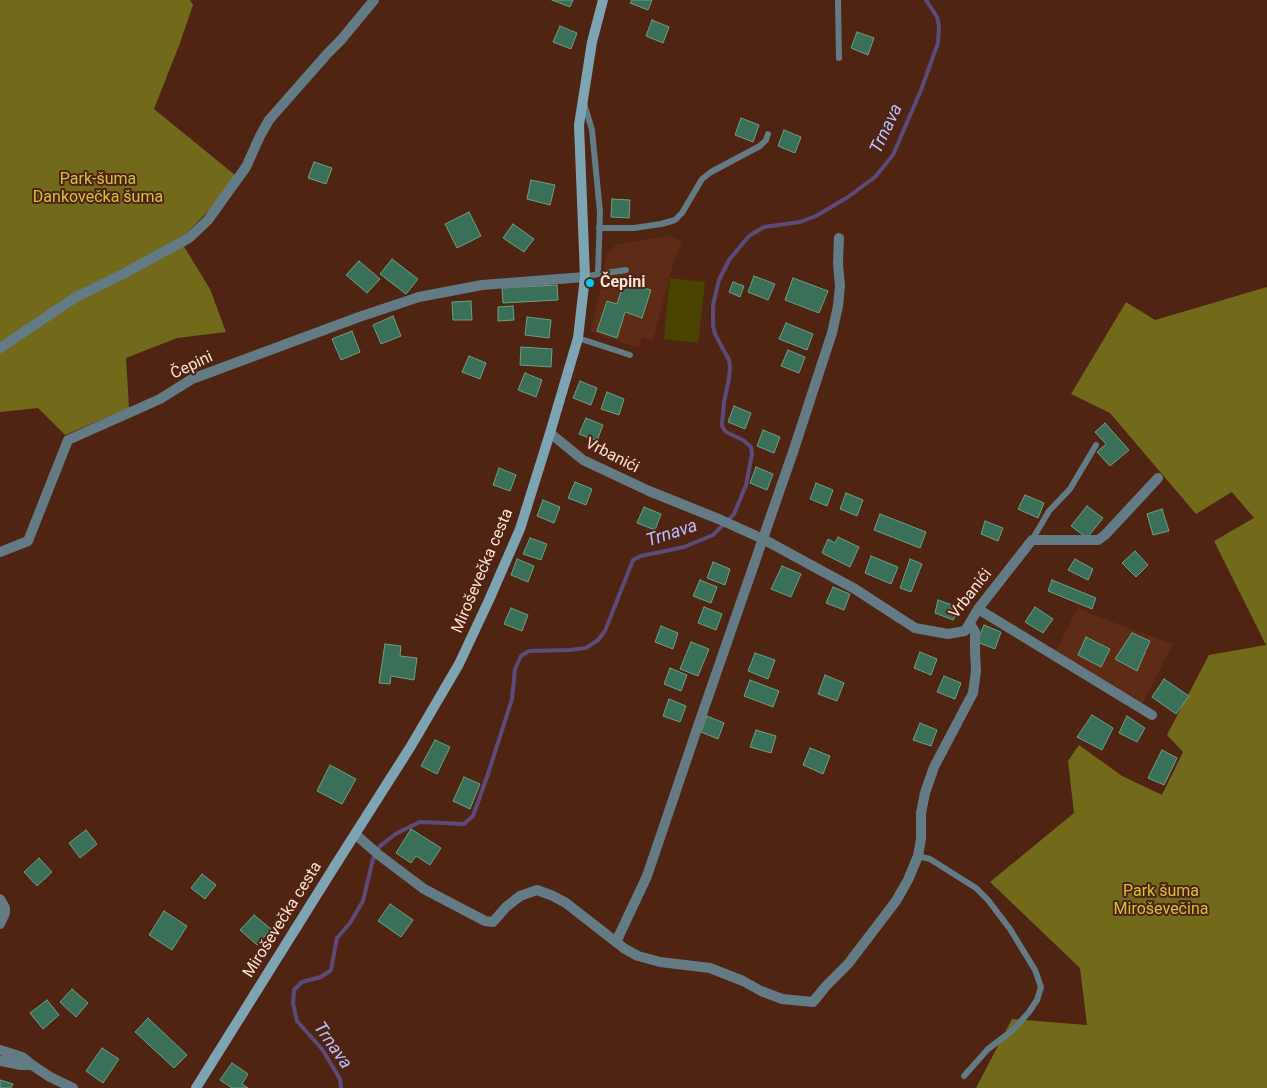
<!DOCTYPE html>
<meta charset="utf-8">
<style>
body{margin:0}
canvas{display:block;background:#4f2412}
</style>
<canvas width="1267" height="1088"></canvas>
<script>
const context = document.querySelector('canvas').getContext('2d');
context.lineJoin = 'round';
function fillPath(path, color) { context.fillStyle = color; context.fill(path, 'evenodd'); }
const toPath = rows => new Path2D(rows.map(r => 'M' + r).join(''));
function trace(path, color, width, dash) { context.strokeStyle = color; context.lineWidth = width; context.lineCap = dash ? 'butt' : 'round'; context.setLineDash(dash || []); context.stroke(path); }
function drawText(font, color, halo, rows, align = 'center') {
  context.font = font + ' Roboto,sans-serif'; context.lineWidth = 4; context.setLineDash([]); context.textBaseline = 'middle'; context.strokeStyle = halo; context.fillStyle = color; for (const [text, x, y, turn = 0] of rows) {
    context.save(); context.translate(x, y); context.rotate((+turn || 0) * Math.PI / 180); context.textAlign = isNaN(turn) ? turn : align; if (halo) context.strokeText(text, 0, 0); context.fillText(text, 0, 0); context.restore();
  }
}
fillPath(toPath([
 [667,236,682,241,674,260,653,340,642,337,639,348,590,331,601,287,606,255,616,245],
 [1078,608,1098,617,1173,644,1142,704,1055,653]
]), '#5e2c16');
fillPath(toPath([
 [670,278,705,282,698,343,664,339]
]), '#4b4300');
fillPath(toPath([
 [0,0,190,0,193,5,180,43,154,109,235,175,214,205,180,240,210,289,226,332,177,338,126,358,129,408,65,435,38,408,0,412],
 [1267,287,1267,1088,976,1088,1012,1019,1087,1025,1080,968,990,882,1074,813,1068,761,1079,745,1122,776,1162,795,1183,752,1167,735,1209,655,1266,645,1214,541,1254,518,1232,492,1196,514,1110,413,1071,394,1126,302,1155,320]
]), '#72691a');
trace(toPath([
 [341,1088,340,1079,322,1049,297,1021,293,1003,294,990,302,982,321,977,331,970,337,938,350,923,363,901,373,859,380,846,397,833,420,822,464,824,473,816,488,774,512,699,515,669,521,656,529,651,570,650,586,648,598,640,605,631,633,560,641,556,684,547,713,535,734,514,746,485,752,454,751,447,743,440,726,432,723,428,722,425,724,402,729,379,730,366,729,360,715,334,713,326,713,305,719,280,729,260,749,236,764,227,800,222,816,216,848,197,875,177,893,155,921,90,938,43,939,26,937,17,926,0]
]), '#5e4a79', 4);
const building = toPath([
 [552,0,573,0,570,7,552,0],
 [632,0,652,0,648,10,630,3,632,0],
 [652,20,669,27,663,43,646,36,652,20],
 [560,26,577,33,571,49,553,42,560,26],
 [857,32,874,38,868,55,851,48,857,32],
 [741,118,759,125,753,142,735,135,741,118],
 [784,130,801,137,795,153,778,146,784,130],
 [314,162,332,168,326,184,308,178,314,162],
 [531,180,555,185,550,205,527,199,531,180],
 [612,199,630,200,629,218,611,217,612,199],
 [469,212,481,236,457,248,445,224,469,212],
 [513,224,534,239,524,252,503,238,513,224],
 [392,259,418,279,406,294,380,274,392,259],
 [359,261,380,279,367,293,346,275,359,261],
 [754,276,775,284,768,300,748,292,754,276],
 [793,278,828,291,819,313,785,300,793,278],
 [624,282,651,290,642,318,625,312,617,338,597,331,607,301,617,304,624,282],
 [733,282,744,286,740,297,729,292,733,282],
 [557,285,558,300,503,303,502,288,557,285],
 [471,301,472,320,453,320,452,302,471,301],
 [513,306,514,320,498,321,498,307,513,306],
 [393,316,401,336,381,344,373,325,393,316],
 [527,317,551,320,549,338,525,335,527,317],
 [786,323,813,334,807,350,779,339,786,323],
 [352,331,360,352,341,360,332,339,352,331],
 [521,347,552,349,551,367,520,365,521,347],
 [788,350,805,357,799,373,781,366,788,350],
 [469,356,486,363,480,379,462,372,469,356],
 [525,373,542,380,536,397,518,390,525,373],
 [580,381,597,388,591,405,573,398,580,381],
 [607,392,624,399,619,415,601,409,607,392],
 [734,406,751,413,745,429,728,422,734,406],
 [586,418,603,425,597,441,579,434,586,418],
 [1105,423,1129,450,1110,466,1097,452,1106,444,1095,432,1105,423],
 [763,430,780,437,774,453,757,446,763,430],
 [756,467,773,474,767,490,750,483,756,467],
 [499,468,516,475,510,491,493,485,499,468],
 [575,482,592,489,586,505,568,498,575,482],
 [816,483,833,490,827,506,810,499,816,483],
 [846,493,863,500,857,516,840,509,846,493],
 [1025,495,1044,503,1038,518,1018,509,1025,495],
 [543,500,560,507,554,523,537,516,543,500],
 [1087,506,1103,518,1087,538,1071,526,1087,506],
 [644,507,661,514,655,530,637,523,644,507],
 [1162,509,1169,531,1153,535,1147,514,1162,509],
 [880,514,926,532,920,548,874,530,880,514],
 [985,521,1003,528,998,541,981,534,985,521],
 [838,537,859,547,850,567,822,553,828,539,835,543,838,537],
 [530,538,547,544,541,560,523,554,530,538],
 [1135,551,1148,565,1136,577,1122,563,1135,551],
 [871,556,898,567,891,584,865,573,871,556],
 [517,559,534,566,528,582,511,575,517,559],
 [910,559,922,564,911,592,900,588,910,559],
 [1075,559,1093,569,1088,580,1068,570,1075,559],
 [713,562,730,569,725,585,707,578,713,562],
 [782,566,801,574,791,597,771,589,782,566],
 [700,580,717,587,711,603,693,596,700,580],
 [1052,580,1096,598,1092,609,1048,591,1052,580],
 [833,587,850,594,844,610,826,603,833,587],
 [938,600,961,608,953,620,935,613,938,600],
 [704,607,722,614,716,630,698,623,704,607],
 [1035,607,1053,619,1043,633,1025,622,1035,607],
 [511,608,528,615,522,631,504,624,511,608],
 [984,625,1001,632,995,649,977,642,984,625],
 [661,626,678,633,673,649,655,642,661,626],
 [1132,633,1150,641,1137,671,1115,659,1132,633],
 [1086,637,1110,649,1101,667,1078,655,1086,637],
 [691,642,709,649,698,676,680,669,691,642],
 [385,644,401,646,400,656,417,658,414,680,391,676,390,684,379,683,385,644],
 [920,652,937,659,931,675,914,668,920,652],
 [755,653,775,660,768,679,748,671,755,653],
 [670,668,687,675,681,691,664,684,670,668],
 [825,675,844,683,837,701,818,694,825,675],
 [944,676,961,683,955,699,937,692,944,676],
 [1164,679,1189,696,1176,714,1152,697,1164,679],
 [750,680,779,691,773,707,744,696,750,680],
 [669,699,686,706,680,722,663,716,669,699],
 [1092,715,1113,728,1102,750,1077,737,1092,715],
 [707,716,724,723,718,739,701,732,707,716],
 [1127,716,1145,728,1137,742,1119,733,1127,716],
 [920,723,937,730,931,746,913,740,920,723],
 [756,730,776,736,771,753,750,747,756,730],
 [435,740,450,747,437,774,421,766,435,740],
 [810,748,830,756,823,774,803,765,810,748],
 [1162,750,1177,758,1164,785,1148,778,1162,750],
 [330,765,356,779,342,804,317,791,330,765],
 [464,777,480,784,470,809,453,801,464,777],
 [411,829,441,848,430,865,416,856,411,863,396,853,411,829],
 [86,830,97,844,80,858,69,843,86,830],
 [39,858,52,872,37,886,24,872,39,858],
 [202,874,216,885,205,899,191,888,202,874],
 [390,904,413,920,401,937,378,921,390,904],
 [164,911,187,926,172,950,149,935,164,911],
 [254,915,271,929,257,945,240,930,254,915],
 [72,989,88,1003,76,1017,60,1002,72,989],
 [47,1000,59,1015,43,1029,30,1013,47,1000],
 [148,1018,187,1055,174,1068,135,1032,148,1018],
 [102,1048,119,1059,103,1083,86,1071,102,1048],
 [232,1063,248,1074,242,1084,248,1088,232,1088,220,1080,232,1063],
 [0,1080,13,1084,11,1088,0,1088,0,1080]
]);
fillPath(building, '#3a7057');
trace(building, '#69a085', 1);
trace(toPath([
 [838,0,839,58],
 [584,103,592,130,600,212,598,274,585,277],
 [599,228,634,228,661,224,675,220,682,213,702,179,711,172,760,146,766,140,768,134],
 [598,274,626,270],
 [578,338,630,355],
 [1032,540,1049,511,1070,489,1096,445],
 [918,856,930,859,976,888,988,900,1010,929,1035,970,1041,987,1037,1000,1029,1012,1013,1030,988,1049,964,1076]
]), '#627b84', 6);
trace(toPath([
 [0,348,76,297,123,274,189,238,208,220,246,167,260,136,269,120,328,53,341,40,374,0],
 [550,433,583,460,649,491,721,520,763,539,855,589,915,628,948,634,965,631,978,609,1032,540,1098,540,1105,535,1158,478],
 [0,552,28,541,68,440,160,399,192,379,359,317,419,297,482,285,585,277],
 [978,609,1152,715],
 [355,834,379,855,424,889,485,921,493,922,506,907,520,896,537,890,553,896,566,903,625,949,638,956,660,962,710,968,743,981,761,991,782,999,813,1002,826,986,848,964,896,901,908,880,918,856,921,839,921,813,925,793,934,767,973,693,976,671,975,651,975,632,970,624],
 [0,899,5,908,5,913,0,924],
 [616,942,647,876,699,723,793,452,832,333,838,306,840,286,838,263,839,238],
 [0,1050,22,1057,32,1065,50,1077,73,1088],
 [0,1061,21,1065,32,1065]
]), '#627b84', 10);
trace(toPath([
 [196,1088,336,864,411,746,459,664,489,600,520,529,550,433,578,338,585,277,579,125,592,42,603,0]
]), '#7ca4b3', 10);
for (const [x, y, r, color] of [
 [590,283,5,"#05cbf9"]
]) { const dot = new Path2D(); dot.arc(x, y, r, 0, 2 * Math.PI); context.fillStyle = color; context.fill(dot); trace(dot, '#4f2412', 2); }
drawText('16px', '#d1c138', '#4f2412', [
 ["Park-šuma",98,180],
 ["Dankovečka šuma",98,198],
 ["Park šuma",1161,892],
 ["Miroševečina",1161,910]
]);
drawText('bold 16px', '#fce0d4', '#4f2412', [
 ["Čepini",600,283]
], 'left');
drawText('16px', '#fce0d4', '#4f2412', [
 ["Čepini",192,366,-25],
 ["Vrbanići",612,456,27],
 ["Miroševečka cesta",483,571,-67],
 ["Vrbanići",971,594,-52],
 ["Miroševečka cesta",283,920,-58]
]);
drawText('italic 18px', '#bbbdfe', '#4f2412', [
 ["Trnava",887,129,-65],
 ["Trnava",672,534,-18],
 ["Trnava",332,1046,55]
]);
</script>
